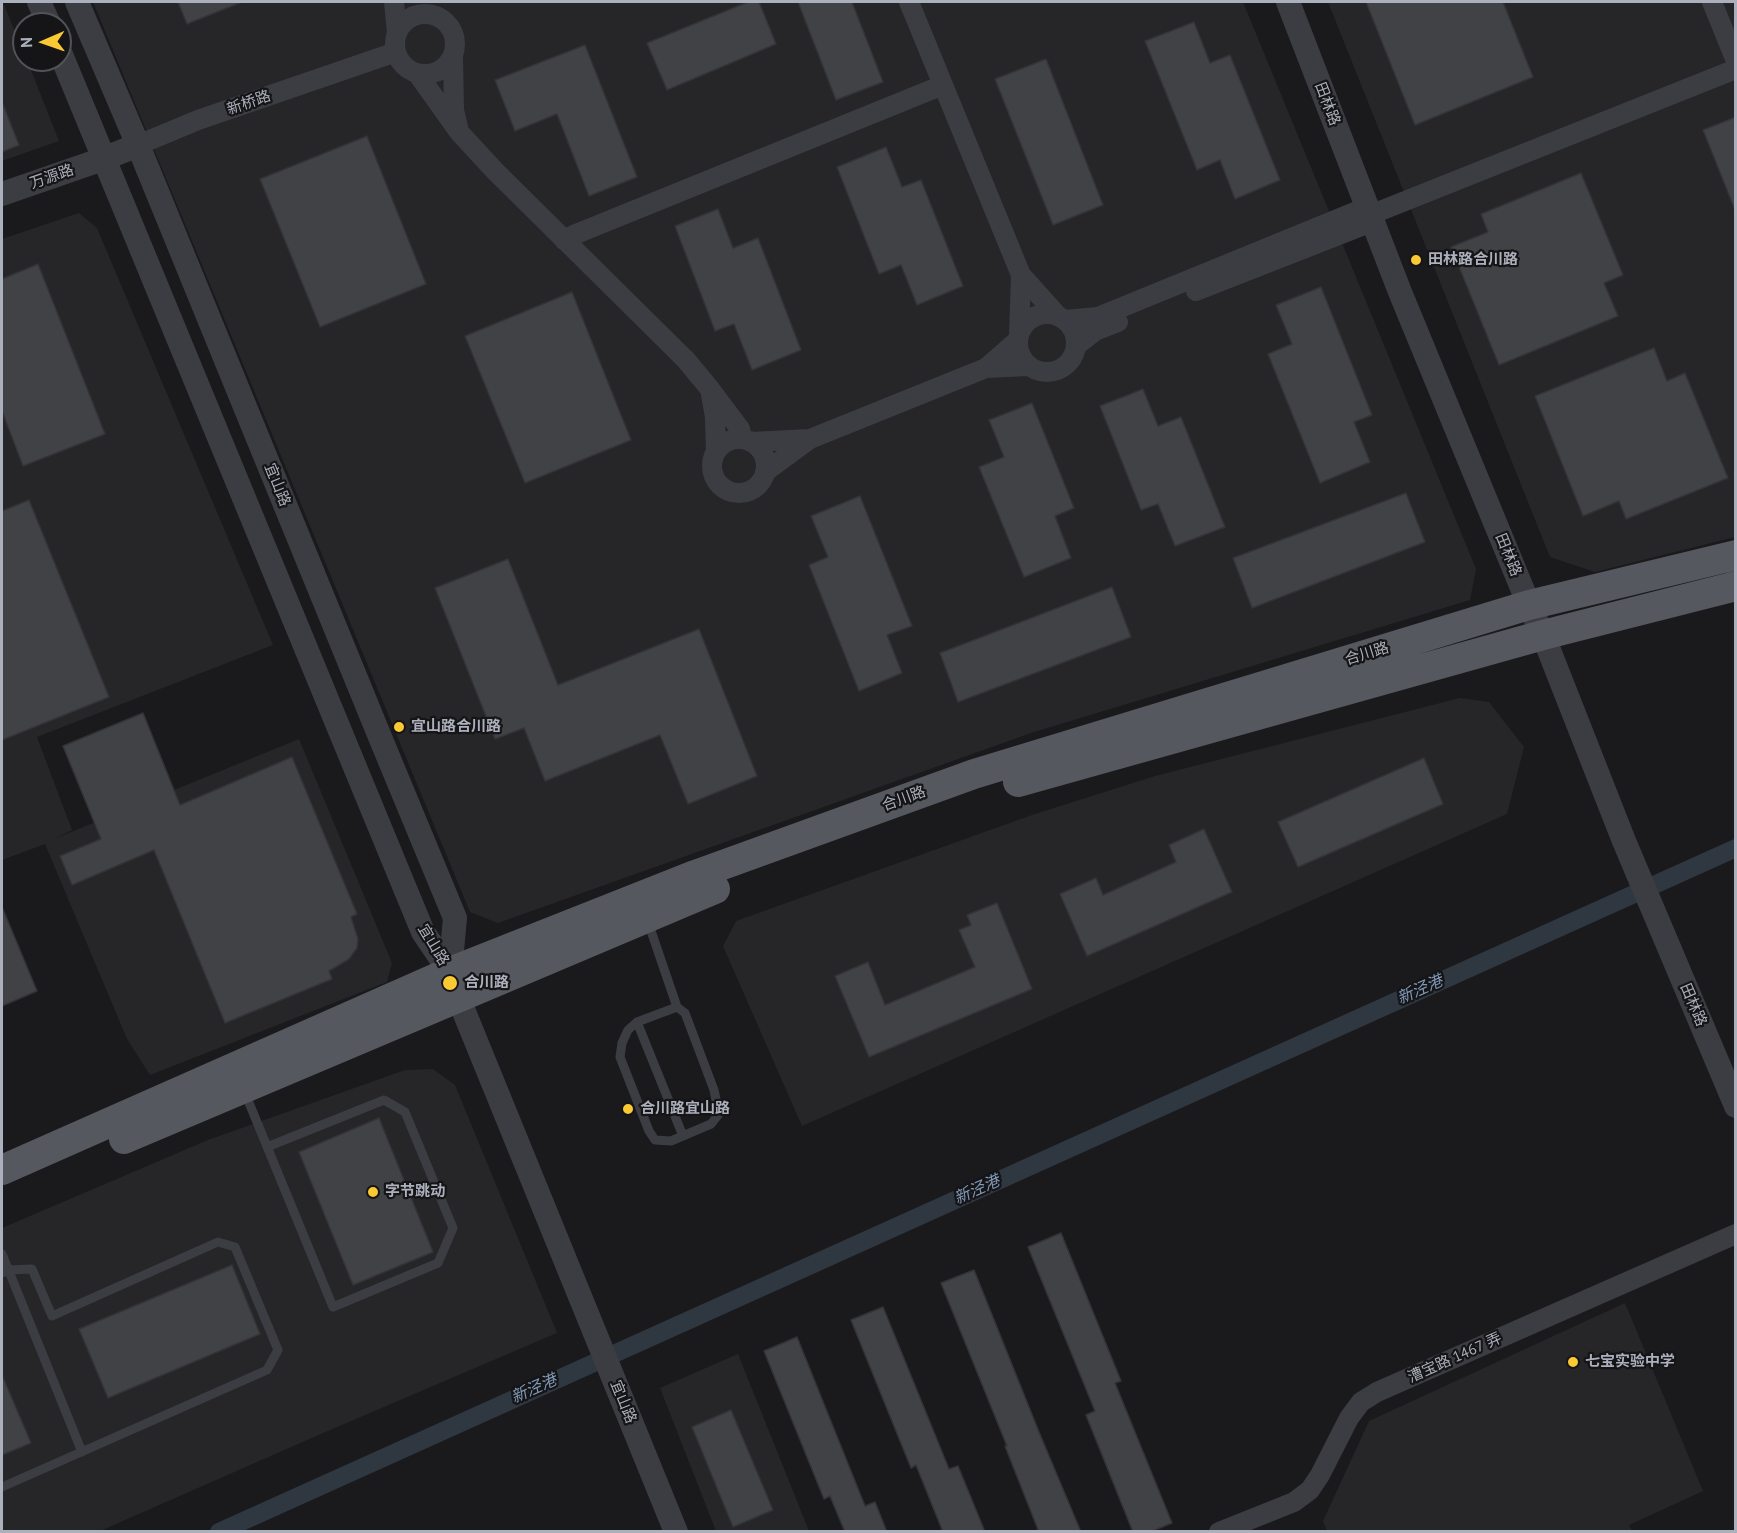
<!DOCTYPE html>
<meta charset="utf-8">
<style>
body{margin:0}
#map{position:relative;width:1737px;height:1533px;overflow:hidden;background:#1a1a1c;font-family:"PT Sans",sans-serif}
canvas{display:block}
.frame{position:absolute;inset:0;border:3px solid #acafbc;pointer-events:none}
.north{position:absolute;left:12px;top:12px;width:60px;height:60px;box-sizing:border-box;background:#151517;border:2px solid #515359;border-radius:50%;rotate:268deg;font-size:16px;font-weight:700;line-height:24px;text-align:center;color:#acafbc}
.north::after{content:'';display:block;margin:auto;width:21px;height:27px;background:#fac933;clip-path:polygon(50% 0,100% 100%,50% 72%,0 100%)}
</style>
<div id="map">
<canvas width="1737" height="1533"></canvas>
<div class="frame"></div>
<div class="north">N</div>
</div>
<script>
const context = document.querySelector('canvas').getContext('2d');
context.lineJoin = 'round';
function fillPath(path, color) { context.fillStyle = color; context.fill(path, 'evenodd'); }
const toPath = rows => new Path2D(rows.map(r => 'M' + r).join(''));
function trace(path, color, width, dash) { context.strokeStyle = color; context.lineWidth = width; context.lineCap = dash ? 'butt' : 'round'; context.setLineDash(dash || []); context.stroke(path); }
function drawText(font, color, halo, rows, align = 'center') {
  context.font = font + ' "PT Sans","Noto Sans SC",sans-serif'; context.lineWidth = 4.5; context.setLineDash([]); context.textBaseline = 'middle'; context.strokeStyle = halo; context.fillStyle = color; for (const [text, x, y, turn = 0] of rows) {
    context.save(); context.translate(x, y); context.rotate((+turn || 0) * Math.PI / 180); context.textAlign = isNaN(turn) ? turn : align; if (halo) context.strokeText(text, 0, 0); context.fillText(text, 0, 0); context.restore();
  }
}
fillPath(toPath([
 [2,2,3,2,24,54,24,60,27,60,59,141,2,161],
 [93,2,1243,2,1476,569,1470,600,1031,733,498,923,470,912],
 [1328,2,1735,2,1735,537,1595,572,1550,557],
 [79,213,97,228,273,645,37,737,72,830,54,839,299,739,392,963,387,982,150,1075,127,1039,45,844,2,860,2,239],
 [1460,698,1489,702,1524,747,1507,814,802,1126,723,946,736,921,1032,815,1155,776],
 [433,1069,455,1085,557,1333,330,1430,100,1531,2,1531,2,1228,208,1140,405,1070],
 [1625,1303,1703,1491,1629,1525,1632,1531,1327,1531,1323,1521,1369,1421],
 [738,1354,809,1531,716,1531,660,1388]
]), '#262629');
trace(toPath([
 [219,1532,1736,848]
]), '#2f3741', 18);
const building = toPath([
 [178,2,242,2,187,24,178,2],
 [748,2,759,2,776,44,667,90,647,43,748,2],
 [798,2,852,2,883,82,836,100,798,2],
 [1366,2,1503,2,1533,77,1415,125,1366,2],
 [1194,22,1210,63,1230,55,1280,180,1235,199,1220,160,1197,170,1145,41,1194,22],
 [585,45,637,177,589,196,557,114,515,131,495,80,585,45],
 [1046,59,1103,205,1053,225,995,79,1046,59],
 [2,102,19,145,2,152,2,102],
 [1736,117,1736,209,1735,210,1703,130,1736,117],
 [367,136,426,284,320,327,260,179,367,136],
 [886,147,902,187,921,180,963,286,917,305,901,265,879,274,837,167,886,147],
 [1581,173,1623,275,1604,283,1618,316,1499,365,1451,247,1488,232,1481,214,1581,173],
 [718,209,733,248,758,238,801,350,752,370,734,324,715,331,675,226,718,209],
 [38,264,105,434,23,466,2,411,2,279,38,264],
 [1321,287,1372,415,1354,422,1370,462,1320,483,1268,354,1292,344,1276,305,1321,287],
 [572,292,631,440,525,483,465,336,572,292],
 [1654,348,1667,381,1685,373,1728,478,1626,519,1619,501,1583,516,1535,396,1654,348],
 [1143,389,1158,426,1181,417,1225,527,1175,546,1158,504,1141,510,1100,406,1143,389],
 [1032,403,1074,508,1055,516,1071,558,1024,577,979,467,1004,457,989,420,1032,403],
 [1406,493,1425,542,1252,608,1233,558,1406,493],
 [860,496,912,626,887,635,902,673,859,691,809,565,828,557,811,516,860,496],
 [29,500,109,697,2,740,2,511,29,500],
 [508,559,558,685,699,629,757,776,688,804,660,735,545,781,524,728,495,739,435,588,508,559],
 [1112,587,1131,637,958,702,940,653,1112,587],
 [143,713,180,805,292,757,357,914,351,917,358,939,357,948,349,959,329,971,332,979,225,1023,154,850,72,885,60,856,101,839,63,746,143,713],
 [1424,758,1443,804,1298,867,1278,822,1424,758],
 [1204,829,1232,892,1087,956,1060,894,1096,878,1103,895,1176,862,1169,845,1204,829],
 [997,903,1032,989,869,1057,835,976,868,962,885,1005,975,967,959,930,971,925,967,915,997,903],
 [2,907,37,991,2,1006,2,907],
 [379,1118,433,1252,353,1285,299,1152,379,1118],
 [1061,1233,1121,1381,1115,1383,1172,1523,1150,1532,1133,1532,1086,1415,1095,1411,1028,1247,1061,1233],
 [232,1265,260,1334,108,1398,79,1329,232,1265],
 [974,1270,1039,1432,1081,1532,1039,1532,1005,1446,1007,1446,941,1283,974,1270],
 [883,1307,949,1469,958,1466,985,1532,943,1532,916,1465,911,1468,851,1320,883,1307],
 [797,1337,865,1506,875,1502,887,1532,845,1532,830,1496,824,1499,764,1351,797,1337],
 [2,1375,31,1443,2,1455,2,1375],
 [731,1410,773,1510,733,1527,692,1427,731,1410]
]);
fillPath(building, '#414246');
trace(building, '#343438', 1.5);
trace(toPath([
 [648,922,677,1007,685,1013,714,1090,719,1114,711,1124,671,1141,655,1140,649,1131,620,1057,622,1043,628,1030,637,1022,677,1007],
 [637,1022,683,1136],
 [245,1093,333,1307,438,1263,453,1228,405,1112,384,1100,267,1147],
 [2,1254,82,1452],
 [2,1273,8,1270,32,1269,52,1316,218,1242,235,1247,278,1350,267,1370,2,1487]
]), '#3c3d43', 9);
trace(toPath([
 [394,2,397,32],
 [909,2,1021,275],
 [1712,2,1736,61],
 '395 44a30 30 0 1 1 60 0a30 30 0 1 1-60 0Z',
 [453,57,454,110,458,127],
 [417,73,459,132,495,171,686,360,710,389],
 [138,145,198,120,396,52],
 [1370,215,1736,69],
 [564,240,576,234,943,85],
 [1196,291,1372,222],
 '1018 343a29 29 0 1 1 58 0a29 29 0 1 1-58 0Z',
 [1065,320,1098,317,1367,207],
 [1019,335,1021,275,1057,315],
 [1018,340,986,368,1028,366],
 [1077,345,1095,331,1118,322],
 [810,439,986,368],
 '712 466a27 27 0 1 1 54 0a27 27 0 1 1-54 0Z',
 [751,442,810,439,765,472],
 [716,452,715,417,710,389,740,429,742,439],
 [1219,1532,1294,1502,1310,1490,1320,1475,1349,1418,1361,1402,1377,1392,1736,1234]
]), '#3c3d43', 20);
trace(toPath([
 [39,2,49,24],
 [77,2,138,145,380,737,455,918,450,972],
 [1288,2,1400,292,1529,605,1543,635,1624,841,1736,1106],
 [60,52,423,932,450,972,458,997,676,1532],
 [2,194,103,159,138,145]
]), '#3c3d43', 24);
trace(toPath([
 [1018,782,1543,635,1736,586],
 [124,1139,715,889],
 [2,1170,450,972,695,875,974,774,1529,605,1736,555]
]), '#565860', 30);
for (const [x, y, r, color] of [
 [1416,260,6,"#fac933"],
 [399,727,6,"#fac933"],
 [450,983,8,"#fac933"],
 [628,1109,6,"#fac933"],
 [373,1192,6,"#fac933"],
 [1573,1362,6,"#fac933"]
]) { const dot = new Path2D(); dot.arc(x, y, r, 0, 2 * Math.PI); context.fillStyle = color; context.fill(dot); trace(dot, '#151517', 2); }
drawText('15px', '#acafbc', '#151517', [
 ["新桥路",249,103,-19],
 ["田林路",1327,104,69],
 ["万源路",52,177,-19],
 ["宜山路",277,485,68],
 ["田林路",1508,555,68],
 ["合川路",1367,654,-17],
 ["合川路",904,799,-20],
 ["宜山路",433,945,59],
 ["田林路",1693,1005,67],
 ["漕宝路 1467 弄",1455,1358,-24],
 ["宜山路",623,1402,68]
]);
drawText('bold 15px', '#acafbc', '#151517', [
 ["田林路合川路",1428,260],
 ["宜山路合川路",411,727],
 ["合川路",464,983],
 ["合川路宜山路",640,1109],
 ["字节跳动",385,1192],
 ["七宝实验中学",1585,1362]
], 'left');
drawText('italic 16px', '#829ab8', '#151517', [
 ["新泾港",1420,990,-24],
 ["新泾港",977,1190,-24],
 ["新泾港",534,1389,-24]
]);
</script>
